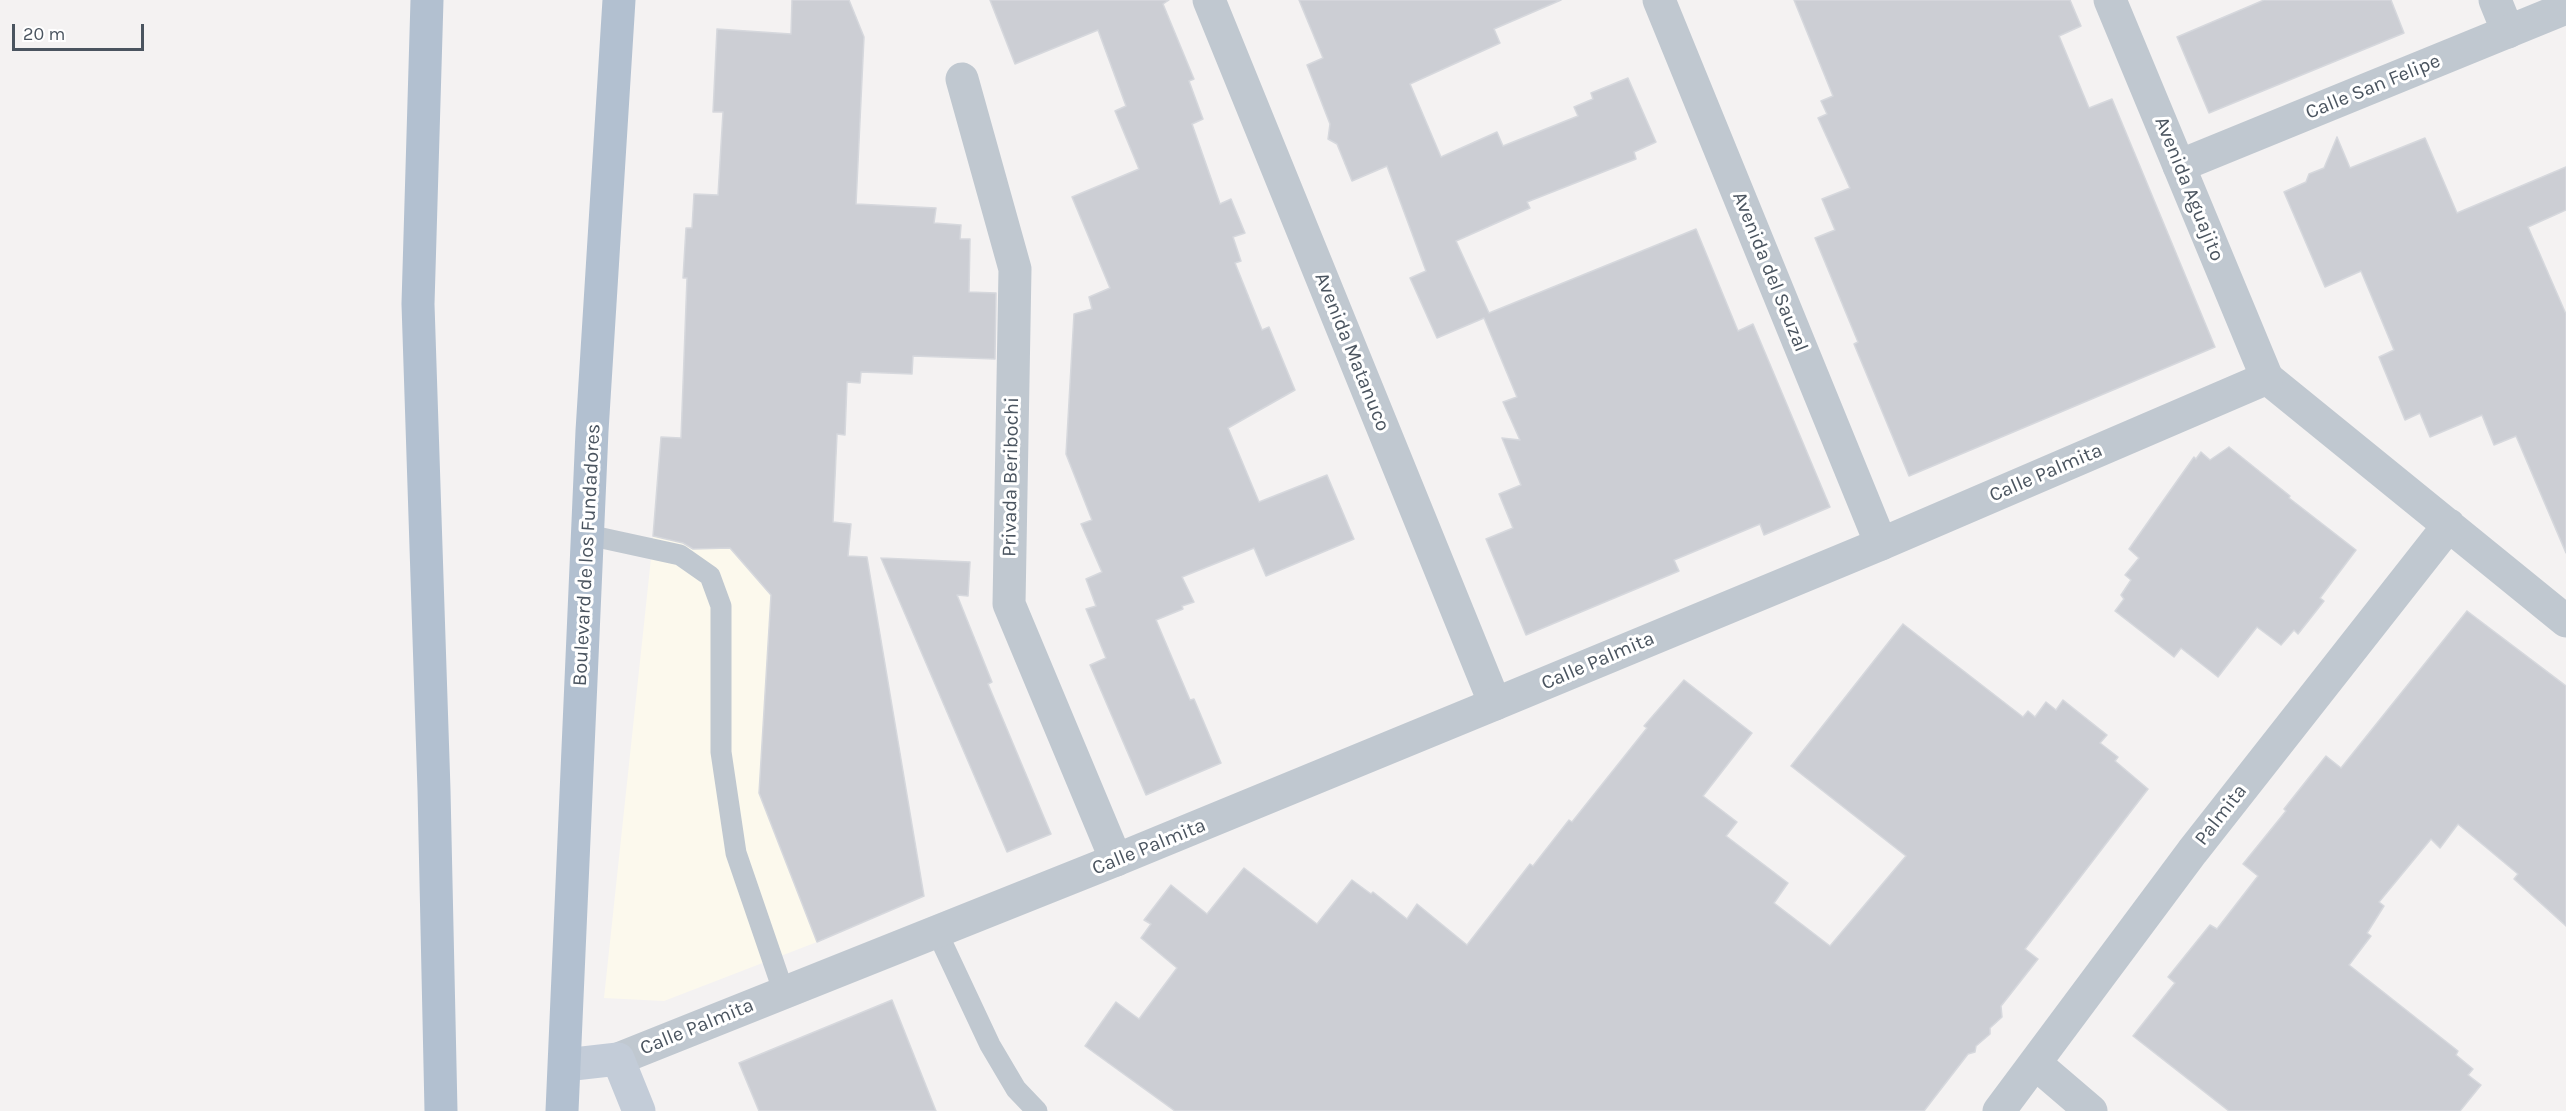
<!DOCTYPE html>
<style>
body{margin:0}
#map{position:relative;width:2566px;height:1111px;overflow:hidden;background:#f4f2f2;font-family:Karla,sans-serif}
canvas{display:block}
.scale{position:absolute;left:12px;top:24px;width:132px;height:27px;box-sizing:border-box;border:3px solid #4a545f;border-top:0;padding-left:8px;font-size:18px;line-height:21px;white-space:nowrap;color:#4a545f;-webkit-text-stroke:4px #fff;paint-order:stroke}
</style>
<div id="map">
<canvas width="2566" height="1111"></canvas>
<div class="scale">20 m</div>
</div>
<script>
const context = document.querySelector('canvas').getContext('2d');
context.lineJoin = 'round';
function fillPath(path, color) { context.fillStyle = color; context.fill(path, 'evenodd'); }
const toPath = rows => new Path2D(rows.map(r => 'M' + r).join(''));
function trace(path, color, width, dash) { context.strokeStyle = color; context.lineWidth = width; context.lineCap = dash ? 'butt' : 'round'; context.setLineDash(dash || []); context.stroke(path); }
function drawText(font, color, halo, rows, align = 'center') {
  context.font = font + ' Karla,sans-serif'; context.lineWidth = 6; context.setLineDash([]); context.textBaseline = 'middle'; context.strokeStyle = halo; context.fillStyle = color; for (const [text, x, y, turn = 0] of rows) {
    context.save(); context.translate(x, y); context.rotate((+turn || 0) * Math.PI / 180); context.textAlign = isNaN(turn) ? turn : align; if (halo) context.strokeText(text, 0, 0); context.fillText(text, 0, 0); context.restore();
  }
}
fillPath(toPath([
 [661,437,837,450,828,608,817,942,664,1001,604,998,652,549]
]), '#fcf9ed');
const building = toPath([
 [792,0,849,0,864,37,856,204,936,208,934,223,961,225,960,239,970,239,969,292,996,293,995,359,913,356,912,374,861,372,860,383,847,382,845,435,837,434,833,522,851,524,848,556,867,557,924,896,817,942,759,793,771,595,730,548,693,549,683,543,653,536,661,437,681,438,687,278,683,278,686,228,692,228,694,194,718,195,723,112,713,112,717,29,791,34,792,0],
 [990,0,1169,0,1163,4,1194,79,1189,81,1203,119,1192,124,1220,204,1231,199,1245,233,1233,237,1241,261,1235,263,1262,330,1269,327,1295,390,1228,428,1259,502,1327,475,1354,539,1266,576,1254,548,1182,577,1194,602,1182,606,1183,609,1156,620,1190,700,1194,699,1221,763,1146,795,1090,665,1106,658,1086,609,1096,606,1086,579,1102,572,1081,524,1092,520,1066,454,1074,314,1092,309,1089,297,1110,288,1072,197,1139,169,1115,111,1126,106,1098,30,1015,64,990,0],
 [1299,0,1561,0,1494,29,1500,43,1410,84,1441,157,1497,132,1503,146,1578,116,1574,107,1593,99,1591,93,1628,78,1656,142,1634,152,1636,159,1527,202,1530,208,1456,241,1489,313,1696,229,1738,331,1753,324,1830,507,1764,535,1760,524,1674,560,1679,571,1526,635,1486,539,1513,528,1499,494,1521,485,1502,438,1520,440,1503,402,1517,397,1484,318,1437,338,1410,278,1426,271,1387,166,1352,181,1337,144,1328,139,1330,124,1307,65,1323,58,1299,0],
 [1794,0,2070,0,2081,26,2059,36,2089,108,2112,99,2215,347,1909,476,1854,344,1858,342,1815,238,1835,230,1822,199,1850,188,1818,118,1827,114,1821,101,1833,96,1794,0],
 [2264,0,2391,0,2404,33,2209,113,2177,37,2264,0],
 [2337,137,2350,168,2425,138,2457,213,2566,167,2566,210,2528,227,2566,314,2566,553,2516,436,2494,445,2482,415,2430,437,2420,413,2405,420,2379,357,2394,350,2361,271,2325,287,2284,192,2306,182,2309,174,2324,168,2337,137],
 [2229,447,2290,496,2289,498,2356,550,2320,598,2324,601,2298,634,2294,630,2281,645,2257,627,2218,677,2181,648,2174,657,2115,611,2124,599,2121,595,2131,580,2125,575,2139,558,2129,549,2194,457,2196,459,2201,452,2210,460,2229,447],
 [881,558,970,562,968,596,957,595,992,682,988,684,1051,834,1007,852,881,558],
 [2467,611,2566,686,2566,926,2514,879,2518,874,2458,824,2440,848,2431,839,2379,902,2384,906,2367,933,2371,936,2349,965,2458,1051,2456,1055,2473,1069,2468,1075,2481,1085,2460,1111,2229,1111,2133,1036,2175,983,2168,977,2210,925,2217,929,2258,876,2243,864,2286,811,2284,809,2326,756,2341,768,2467,611],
 [1903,624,2023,717,2028,711,2035,717,2046,702,2056,710,2063,700,2107,735,2100,743,2118,757,2115,761,2148,789,2025,949,2038,959,2001,1006,2002,1017,1990,1028,1990,1034,1976,1046,1975,1052,1968,1054,1924,1111,1175,1111,1085,1046,1116,1002,1139,1019,1177,968,1141,938,1151,924,1144,920,1171,885,1207,914,1244,868,1317,924,1352,880,1371,894,1373,892,1407,919,1417,904,1467,945,1530,864,1533,866,1569,820,1572,822,1647,728,1644,726,1684,680,1752,733,1703,796,1737,822,1726,836,1788,883,1774,903,1830,946,1906,856,1791,766,1903,624],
 [892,1000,936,1111,759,1111,739,1063,892,1000]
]);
fillPath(building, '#ccced4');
trace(building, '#d6d8dd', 1.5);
trace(toPath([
 [588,535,680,555,710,576,721,606,721,752,736,853,784,993],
 [937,932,990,1045,1016,1089,1037,1111]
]), '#c0c8d0', 21);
trace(toPath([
 [1209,0,1495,704],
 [1659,0,1881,544],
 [2110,0,2179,166],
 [2495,0,2508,32],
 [962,79,1015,269,1009,604,1116,860],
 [2267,378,2566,621],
 [2036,1064,2091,1111],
 [1999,1111,2192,852,2449,525]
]), '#c0c8d0', 33);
trace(toPath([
 [618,1059,1116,860,1495,704,1881,544,2267,378,2179,166,2566,8]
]), '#c0c8d0', 33);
trace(toPath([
 [565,1065,618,1059,639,1111]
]), '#c3ccd8', 33);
trace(toPath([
 [427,0,418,304,434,790,441,1111],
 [562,1111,592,431,619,0]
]), '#b2c0d0', 33);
drawText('20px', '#4a545f', '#fff', [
 ["Calle San Felipe",2373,87,-22],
 ["Avenida Aguajito",2189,189,68],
 ["Avenida del Sauzal",1770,272,68],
 ["Avenida Matanuco",1352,352,68],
 ["Calle Palmita",2046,473,-23],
 ["Privada Beribochi",1011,477,-89],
 ["Boulevard de los Fundadores",587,555,-87],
 ["Calle Palmita",1598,661,-23],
 ["Palmita",2221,815,-52],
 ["Calle Palmita",1149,847,-22],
 ["Calle Palmita",697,1027,-22]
]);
</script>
